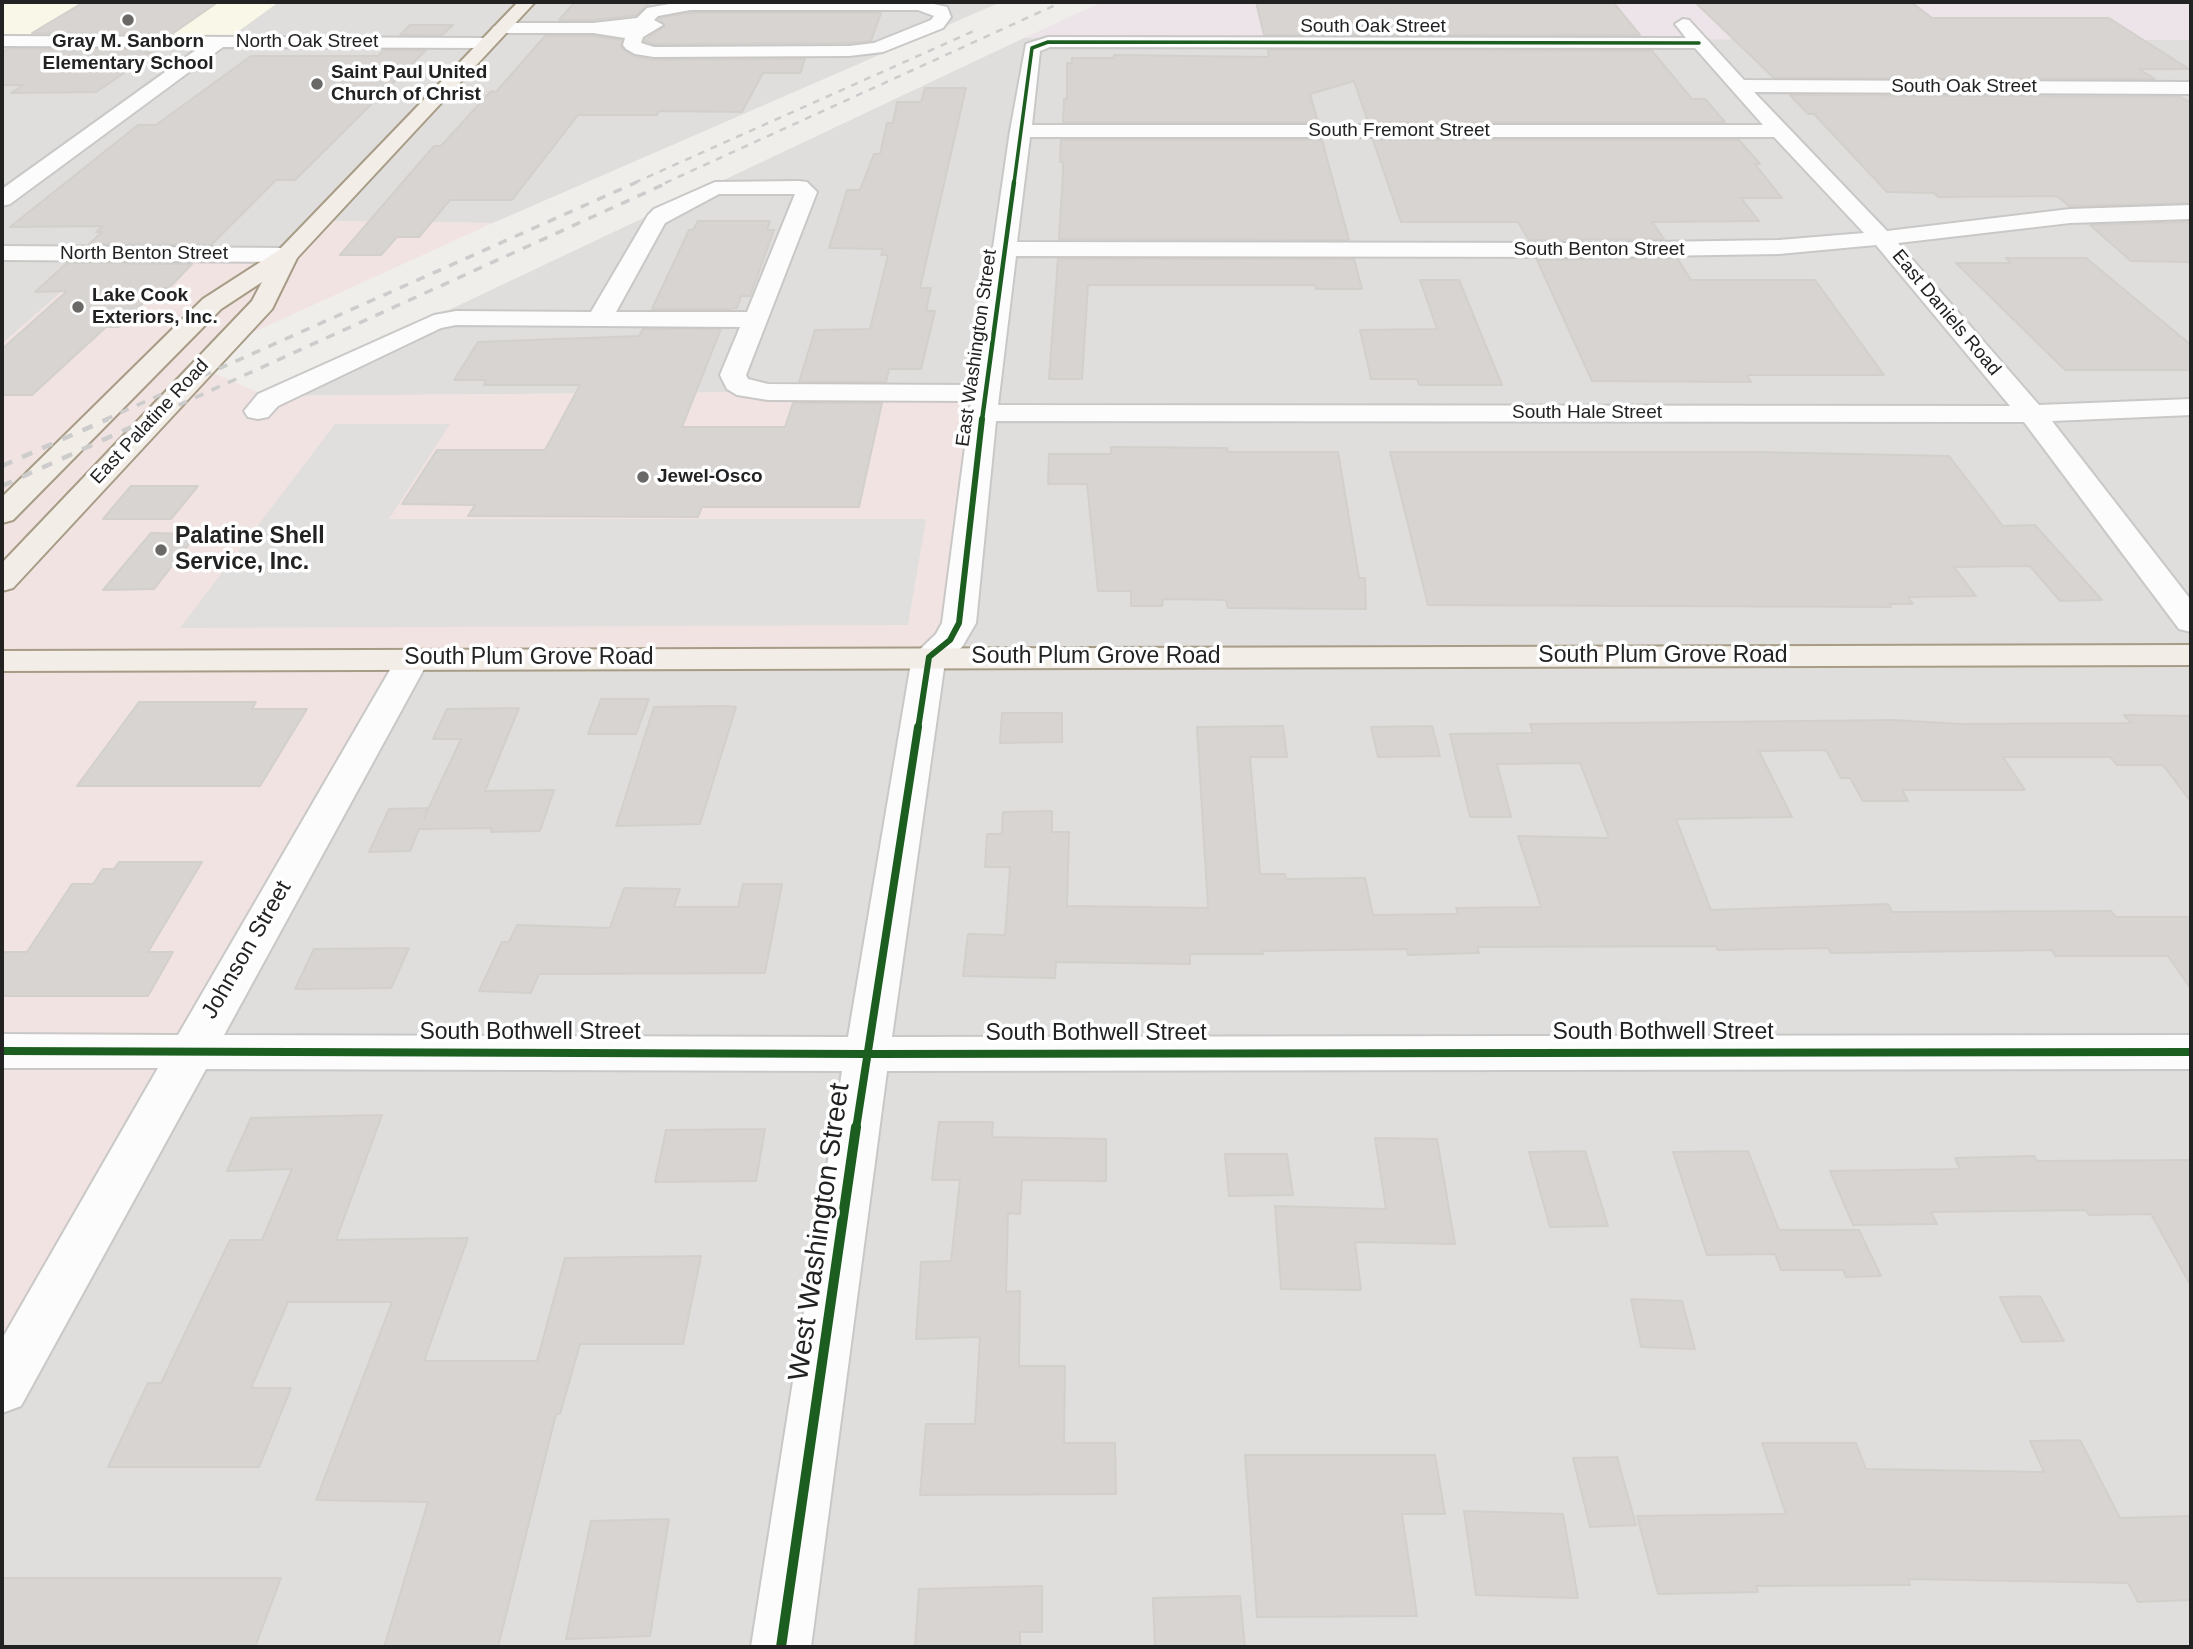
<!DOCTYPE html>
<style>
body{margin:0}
#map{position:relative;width:2193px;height:1649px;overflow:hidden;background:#f0eeeb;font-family:Helvetica,sans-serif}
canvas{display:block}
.frame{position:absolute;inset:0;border:4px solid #222;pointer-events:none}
</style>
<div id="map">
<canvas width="2193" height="1649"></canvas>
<div class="frame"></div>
</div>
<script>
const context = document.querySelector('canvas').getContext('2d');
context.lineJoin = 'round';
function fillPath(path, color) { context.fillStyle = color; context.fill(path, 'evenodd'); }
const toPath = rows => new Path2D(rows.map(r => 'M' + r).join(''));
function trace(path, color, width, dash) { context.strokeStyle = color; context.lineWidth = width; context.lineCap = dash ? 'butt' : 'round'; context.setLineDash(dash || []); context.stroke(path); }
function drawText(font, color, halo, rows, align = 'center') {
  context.font = font + ' Helvetica,sans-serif'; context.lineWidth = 7; context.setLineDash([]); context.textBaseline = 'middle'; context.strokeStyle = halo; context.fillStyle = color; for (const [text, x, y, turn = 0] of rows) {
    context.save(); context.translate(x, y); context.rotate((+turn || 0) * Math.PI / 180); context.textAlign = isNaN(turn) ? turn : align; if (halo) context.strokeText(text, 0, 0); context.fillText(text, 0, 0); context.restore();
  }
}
fillPath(toPath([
 [2,2,1001,2,493,223,319,221,287,255,105,254,2,344],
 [1024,38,2191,40,2191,1647,2,1647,2,1389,396,687,768,392,267,396]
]), '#dfdedc');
fillPath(toPath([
 [319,221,493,223,188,362,267,396,768,392,986,393,959,623,929,657,413,658,2,1389,2,344,105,254,287,255]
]), '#f1e3e1');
fillPath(toPath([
 [1102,2,2191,2,2191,40,1024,38]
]), '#ede4e9');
fillPath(toPath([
 [2,2,279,2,229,38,2,38]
]), '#f8f7e8');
fillPath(toPath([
 [335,424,450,424,389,519,926,519,908,625,180,628]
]), '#e0dfde');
const building = toPath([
 [84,2,218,2,172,34,32,33,84,2],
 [575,2,651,2,636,15,593,20,559,20,575,2],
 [1256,2,1613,2,1640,35,1264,35,1256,2],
 [1695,2,1911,2,1932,18,2109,18,2189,69,2139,69,2155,79,1774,78,1695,2],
 [690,13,881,13,871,41,849,43,654,44,644,41,665,26,659,18,690,13],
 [410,25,453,25,442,35,400,35,410,25],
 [545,36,593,36,622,40,621,47,625,51,635,57,654,60,805,59,800,73,763,73,742,112,659,111,657,115,578,115,512,200,450,200,419,237,397,237,381,255,340,255,434,146,441,146,491,91,496,92,545,36],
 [7,49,150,49,145,53,154,53,96,92,11,93,23,85,2,85,2,52,7,49],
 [384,50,426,50,295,180,276,180,211,245,89,244,102,232,96,232,103,226,10,227,138,125,156,125,251,56,378,56,384,50],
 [1268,50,1652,51,1692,99,1705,99,1725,122,1368,122,1354,81,1310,94,1318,122,1063,122,1064,99,1067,99,1067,63,1072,63,1072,58,1114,58,1114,55,1267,57,1269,56,1268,50],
 [925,88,966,88,920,288,931,288,926,311,935,311,921,369,889,369,886,382,799,382,815,330,870,329,888,255,881,255,883,249,829,248,847,190,860,190,874,154,880,154,887,123,893,123,897,102,921,102,925,88],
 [1790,95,2181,97,2191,103,2191,203,2069,206,2057,196,1938,197,1934,193,1887,192,1814,114,1808,114,1790,95],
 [1061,140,1322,140,1349,240,1059,239,1063,173,1063,162,1060,162,1061,140],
 [1373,140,1739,140,1760,164,1755,164,1782,198,1741,198,1759,221,1652,222,1664,239,1529,240,1518,222,1401,222,1373,140],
 [698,221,770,221,767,230,774,230,750,296,741,296,737,308,729,309,652,309,689,230,693,230,698,221],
 [2191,222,2191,262,2131,261,2090,225,2191,222],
 [1677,258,1691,280,1815,280,1884,375,1747,375,1751,382,1592,381,1537,260,1677,258],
 [2006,258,2086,258,2191,345,2191,370,2065,370,1956,263,2011,263,2006,258],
 [1058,259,1354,259,1362,289,1316,289,1315,285,1088,285,1082,379,1049,379,1058,259],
 [67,263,192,264,169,288,158,288,119,327,106,327,32,395,2,395,2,349,67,291,35,292,67,263],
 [1420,280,1459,280,1502,385,1419,385,1417,379,1371,379,1360,330,1437,329,1420,280],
 [643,329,721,329,682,427,785,427,793,403,882,403,859,507,702,507,698,517,468,516,475,505,402,504,437,450,545,450,580,385,484,385,486,380,454,380,478,342,639,336,643,329],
 [1111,447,1227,448,1228,452,1338,452,1359,578,1365,578,1366,609,1228,608,1226,600,1163,599,1162,606,1131,606,1131,591,1098,591,1087,484,1048,484,1049,454,1111,454,1111,447],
 [1390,452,1757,452,1949,456,2003,526,2035,525,2102,600,2060,601,2030,566,1954,567,1976,596,1908,597,1913,604,1889,604,1891,607,1428,605,1390,452],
 [131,486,198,486,171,519,103,519,131,486],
 [151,533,197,534,154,589,103,590,151,533],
 [601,699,649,699,636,734,588,734,601,699],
 [139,702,256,702,252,709,307,709,260,786,77,786,139,702],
 [726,706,736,707,700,824,616,826,654,707,726,706],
 [519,708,485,791,554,790,540,831,491,832,492,828,419,829,410,851,369,852,389,809,428,808,424,818,461,739,433,739,447,709,519,708],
 [1002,713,1062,713,1062,742,1000,743,1002,713],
 [2124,715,2191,716,2191,802,2163,765,2117,765,2110,757,2003,757,2025,790,1902,790,1908,801,1863,801,1850,778,1841,778,1826,750,1759,751,1792,817,1676,819,1711,910,1888,904,1892,912,2111,911,2116,917,2191,917,2191,989,2168,956,2055,956,2052,950,1831,953,1828,948,1718,950,1716,946,1477,947,1479,953,1408,955,1407,949,1263,951,1263,954,1190,954,1190,964,1056,962,1055,978,963,976,968,934,1005,935,1010,867,985,867,987,834,1002,834,1003,812,1052,811,1052,832,1069,832,1067,906,1208,908,1197,727,1283,726,1287,757,1250,757,1260,874,1285,874,1286,879,1365,878,1373,915,1458,914,1456,908,1541,907,1518,836,1609,838,1580,763,1497,764,1511,817,1470,817,1450,734,1533,733,1530,724,1894,720,1961,724,2131,723,2124,715],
 [1432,726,1440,756,1378,757,1371,727,1432,726],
 [119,862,202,862,148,952,173,952,148,996,2,996,2,952,27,952,72,884,93,884,103,869,114,869,119,862],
 [743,884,782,884,765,973,539,974,531,993,479,991,502,942,509,942,517,925,610,928,624,888,680,889,674,907,738,907,743,884],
 [409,948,391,988,295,989,314,949,409,948],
 [382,1115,336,1240,468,1238,424,1361,537,1361,565,1258,701,1256,683,1344,580,1344,560,1414,556,1414,498,1647,384,1647,428,1502,316,1500,392,1302,288,1302,251,1388,291,1388,259,1467,108,1467,148,1383,161,1383,230,1240,262,1240,292,1169,227,1171,251,1118,382,1115],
 [939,1122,993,1122,992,1137,1106,1139,1106,1181,1022,1180,1020,1214,1008,1213,1006,1292,1020,1291,1019,1366,1065,1366,1064,1443,1115,1443,1116,1494,920,1495,926,1424,975,1424,980,1337,916,1339,921,1262,951,1261,960,1180,932,1180,939,1122],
 [765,1129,756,1181,655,1182,666,1130,765,1129],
 [1375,1138,1437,1139,1455,1244,1355,1242,1361,1290,1281,1289,1275,1206,1386,1209,1375,1138],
 [1585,1151,1608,1226,1550,1227,1529,1152,1585,1151],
 [1748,1151,1779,1230,1859,1230,1881,1276,1846,1277,1843,1270,1781,1270,1775,1254,1707,1255,1673,1152,1748,1151],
 [1225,1154,1287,1154,1293,1195,1229,1196,1225,1154],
 [2034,1156,2037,1161,2191,1160,2191,1286,2151,1214,2089,1215,2086,1210,1931,1212,1937,1224,1853,1225,1830,1171,1960,1169,1955,1158,2034,1156],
 [2040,1296,2064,1341,2022,1342,2000,1297,2040,1296],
 [1631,1299,1682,1301,1695,1349,1641,1347,1631,1299],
 [2080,1440,2120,1518,2191,1516,2191,1600,2138,1602,2128,1583,1908,1579,1910,1585,1756,1586,1758,1592,1658,1594,1637,1516,1786,1514,1762,1443,1856,1443,1866,1469,2044,1472,2030,1441,2080,1440],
 [1245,1455,1435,1455,1445,1514,1402,1514,1417,1616,1257,1617,1245,1455],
 [1617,1457,1636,1525,1590,1527,1573,1458,1617,1457],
 [1464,1511,1563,1514,1578,1598,1476,1595,1464,1511],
 [669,1519,650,1636,566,1639,591,1521,669,1519],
 [2,1578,281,1578,255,1647,2,1647,2,1578],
 [1042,1586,1042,1632,1020,1632,1020,1647,915,1647,919,1589,1042,1586],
 [1240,1596,1245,1647,1155,1647,1153,1598,1240,1596]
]);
fillPath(building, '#d7d4d2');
trace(building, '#d3d0cc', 2);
const minor = toPath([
 [681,2,925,2,947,7,951,17,943,28,883,52,849,56,654,57,635,54,626,49,623,45,625,38,593,33,501,33,492,28,501,23,593,23,637,18,647,8,681,2],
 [690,10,918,10,934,16,931,20,874,43,849,46,654,47,641,43,643,37,663,25,654,20,658,16,690,10],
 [1683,19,1689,20,1744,80,2191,82,2191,94,1754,92,1887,231,2070,209,2191,205,2191,219,2070,223,1898,243,2039,405,2191,399,2191,415,2052,421,2191,600,2191,632,2179,629,2024,422,996,421,976,623,962,647,945,661,892,1037,2191,1035,2191,1069,887,1071,811,1647,751,1647,842,1071,206,1069,21,1406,2,1413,2,1339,158,1068,2,1068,2,1034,178,1035,401,651,413,648,425,651,430,658,224,1035,848,1037,912,657,936,634,942,623,971,401,768,400,737,395,727,389,720,375,740,327,456,325,441,328,278,406,268,417,258,419,248,417,244,411,258,394,434,315,456,311,591,312,648,215,654,209,715,182,799,181,807,182,817,192,746,375,748,379,768,384,973,385,1010,131,1026,44,1048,37,1686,38,1675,24,1683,19],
 [1050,47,1695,48,1763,125,1032,125,1040,51,1050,47],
 [1030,137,1774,137,1864,233,1779,240,1592,243,1017,242,1030,137],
 [719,194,795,194,747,312,616,312,665,223,719,194],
 [1876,245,2010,406,998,405,1016,256,1592,257,1779,254,1876,245],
 [2,36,486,38,495,43,486,48,223,47,10,204,2,206,2,189,200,47,2,46,2,36],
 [2,246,287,248,295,250,299,255,295,260,287,262,2,260,2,246]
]);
const major = toPath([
 [518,2,535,2,297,258,272,309,13,588,2,591,2,563,252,301,262,282,221,309,13,520,2,523,2,497,203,299,279,250,518,2],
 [2191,645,2191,665,2,671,2,651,2191,645]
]);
trace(minor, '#c9c8c7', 4);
trace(major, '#a79c86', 4);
fillPath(minor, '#fdfcfc');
fillPath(major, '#f3ede7');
trace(toPath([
 [634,183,976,30],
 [665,183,1062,2]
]), '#ccc', 2.5, [7, 7]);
trace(toPath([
 [104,420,637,182],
 [146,420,669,182]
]), '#ccc', 3.5, [9, 9]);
trace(toPath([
 [2,466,108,419],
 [2,486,149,419]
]), '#ccc', 4.5, [11, 11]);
trace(toPath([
 [1014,183,1032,48,1048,42,1699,43]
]), '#1b5e20', 3.5);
trace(toPath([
 [982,420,1014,182]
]), '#1b5e20', 4.5);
trace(toPath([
 [918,729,929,657,950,640,959,623,982,419]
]), '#1b5e20', 6);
trace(toPath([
 [2,1051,868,1054,2191,1052],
 [856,1129,918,727]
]), '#1b5e20', 8);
trace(toPath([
 [781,1647,856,1127]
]), '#1b5e20', 10);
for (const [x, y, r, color] of [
 [128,20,7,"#6a6968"],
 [317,84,7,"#6a6968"],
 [78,307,7,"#6a6968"],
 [643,477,7,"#6a6968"],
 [161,550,7,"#6a6968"]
]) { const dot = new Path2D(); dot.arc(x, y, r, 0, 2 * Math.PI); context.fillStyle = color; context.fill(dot); trace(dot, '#fff', 2.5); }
drawText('19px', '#222', '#fff', [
 ["South Oak Street",1373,27],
 ["North Oak Street",307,42],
 ["South Oak Street",1964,87],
 ["South Fremont Street",1399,131],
 ["South Benton Street",1599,250],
 ["North Benton Street",144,254],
 ["East Daniels Road",1946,313,50],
 ["East Washington Street",977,348,-82],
 ["South Hale Street",1587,413],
 ["East Palatine Road",150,422,-47]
]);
drawText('bold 19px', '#222', '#fff', [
 ["Gray M. Sanborn",128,42,"center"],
 ["Elementary School",128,64,"center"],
 ["Saint Paul United",331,73],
 ["Church of Christ",331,95],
 ["Lake Cook",92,296],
 ["Exteriors, Inc.",92,318],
 ["Jewel-Osco",657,477]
], 'left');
drawText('bold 23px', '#222', '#fff', [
 ["Palatine Shell",175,537],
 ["Service, Inc.",175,563]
], 'left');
drawText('23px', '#222', '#fff', [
 ["South Plum Grove Road",1663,656],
 ["South Plum Grove Road",1096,657],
 ["South Plum Grove Road",529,658],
 ["Johnson Street",247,950,-60],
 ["South Bothwell Street",530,1033],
 ["South Bothwell Street",1663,1033],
 ["South Bothwell Street",1096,1034]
]);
drawText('28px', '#222', '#fff', [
 ["West Washington Street",820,1232,-82]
]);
</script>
